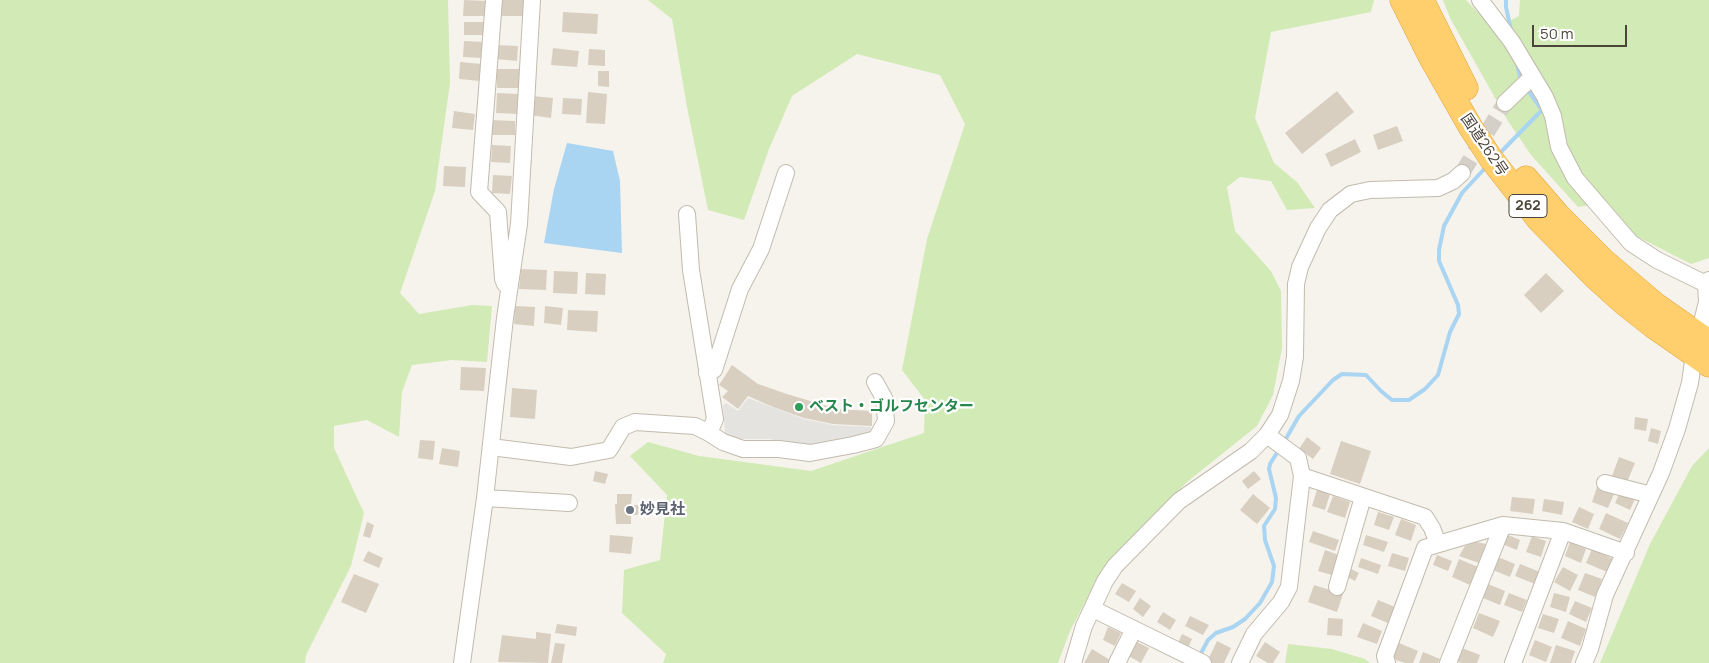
<!DOCTYPE html>
<meta charset="utf-8">
<style>
body{margin:0}
#map{position:relative;width:1709px;height:663px;overflow:hidden;background:#f6f3ec;font-family:Manrope,sans-serif}
canvas{display:block}
.scale{position:absolute;left:1532px;top:25px;width:95px;height:22px;box-sizing:border-box;border:2px solid #4b4439;border-top:0;padding-left:6px;font-size:15px;line-height:18px;white-space:nowrap;color:#4b4439;-webkit-text-stroke:4px #fff;paint-order:stroke}
</style>
<div id="map">
<canvas width="1709" height="663"></canvas>
<div class="scale">50 m</div>
</div>
<script>
const context = document.querySelector('canvas').getContext('2d');
context.lineJoin = 'round';
function fillPath(path, color) { context.fillStyle = color; context.fill(path, 'evenodd'); }
const toPath = rows => new Path2D(rows.map(r => 'M' + r).join(''));
function trace(path, color, width, dash) { context.strokeStyle = color; context.lineWidth = width; context.lineCap = dash ? 'butt' : 'round'; context.setLineDash(dash || []); context.stroke(path); }
function drawText(font, color, halo, rows, align = 'center') {
  context.font = font + ' Manrope,"Noto Sans JP",sans-serif'; context.lineWidth = 4.5; context.setLineDash([]); context.textBaseline = 'middle'; context.strokeStyle = halo; context.fillStyle = color; for (const [text, x, y, turn = 0] of rows) {
    context.save(); context.translate(x, y); context.rotate((+turn || 0) * Math.PI / 180); context.textAlign = isNaN(turn) ? turn : align; if (halo) context.strokeText(text, 0, 0); context.fillText(text, 0, 0); context.restore();
  }
}
fillPath(toPath([
 [0,0,448,0,450,83,435,191,400,293,419,314,472,305,492,306,487,362,452,360,412,365,402,392,399,437,367,420,334,426,334,448,364,513,351,566,306,655,305,663,0,663],
 [648,0,1374,0,1371,12,1271,32,1255,118,1274,163,1297,182,1315,208,1287,210,1271,181,1240,177,1227,187,1235,231,1271,271,1281,291,1282,348,1273,395,1257,426,1187,482,1149,519,1103,568,1070,631,1058,663,663,663,666,654,622,613,624,570,660,560,667,495,630,456,648,442,699,456,811,471,924,433,925,400,902,370,927,239,965,124,940,75,857,54,792,96,769,149,744,220,708,210,687,107,672,19],
 [1443,0,1466,0,1494,29,1519,16,1520,0,1709,0,1709,258,1691,264,1636,236,1604,203,1578,207,1531,155,1508,121,1450,18],
 [1709,448,1709,663,1600,663,1650,544,1692,466],
 [1288,644,1332,649,1365,659,1370,663,1285,663]
]), '#d2eab5');
fillPath(toPath([
 [748,398,804,419,833,425,871,427,871,431,815,448,769,439,736,439,725,434,723,405,726,403,738,411]
]), '#e5e3e0');
fillPath(toPath([
 [567,143,613,151,620,181,622,253,544,243,554,189]
]), '#a9d4f2');
trace(toPath([
 [1506,0,1506,7,1511,30],
 [1517,64,1521,81],
 [1499,154,1542,110,1527,89],
 [1284,442,1299,416,1333,380,1342,374,1366,375,1381,391,1392,400,1409,400,1425,389,1438,375,1450,332,1459,314,1458,305,1439,261,1439,250,1444,226,1462,193,1487,166],
 [1199,657,1208,640,1216,633,1233,627,1245,619,1260,603,1272,582,1274,566,1265,540,1264,526,1275,509,1276,498,1269,469,1270,464,1280,448]
]), '#a9d4f2', 4);
fillPath(toPath([
 [464,0,486,1,486,16,463,16],
 [502,0,526,0,526,16,502,16],
 [563,12,598,14,597,34,562,32],
 [464,22,486,22,485,35,464,35],
 [464,41,483,42,483,58,463,57],
 [497,45,518,46,517,61,496,59],
 [553,48,579,51,577,67,551,65],
 [589,49,605,50,605,66,588,65],
 [460,62,482,64,480,81,459,79],
 [497,69,519,69,519,88,497,88],
 [598,71,609,71,609,87,598,86],
 [1337,91,1354,112,1302,154,1285,133],
 [588,92,607,94,605,124,586,123],
 [497,93,518,94,517,114,496,113],
 [532,96,553,98,551,118,530,115],
 [563,98,582,99,581,115,562,114],
 [454,111,475,114,473,130,452,128],
 [491,120,515,121,515,135,490,135],
 [1397,126,1403,141,1378,150,1373,135],
 [1355,139,1361,152,1331,167,1325,154],
 [492,145,511,146,510,163,491,162],
 [444,166,466,167,465,187,443,186],
 [493,175,512,176,510,194,492,193],
 [521,269,547,270,546,290,519,289],
 [554,271,578,272,577,294,553,293],
 [586,273,606,274,605,295,585,294],
 [1546,273,1564,291,1541,313,1524,295],
 [515,306,535,307,534,326,514,324],
 [545,306,563,308,561,325,544,323],
 [568,310,598,311,597,332,567,330],
 [732,365,758,384,787,394,837,409,872,411,872,426,833,424,804,418,773,407,748,396,738,409,722,397,728,391,719,385],
 [461,367,486,368,484,391,460,390],
 [512,388,537,390,535,419,510,417],
 [1635,417,1648,419,1646,431,1634,429],
 [1651,428,1661,431,1658,444,1648,441],
 [1307,437,1321,448,1313,459,1299,449],
 [420,440,435,441,433,460,418,458],
 [1341,441,1371,451,1360,484,1330,474],
 [442,448,460,451,458,467,439,464],
 [1619,457,1635,463,1627,482,1612,476],
 [595,471,608,474,605,484,593,481],
 [1254,471,1261,479,1248,489,1242,481],
 [1597,487,1614,494,1608,508,1592,502],
 [1317,490,1330,494,1325,510,1312,506],
 [1620,492,1635,499,1630,510,1615,503],
 [617,494,632,494,631,505,646,505,646,515,631,515,631,524,616,524,615,504,617,504],
 [1253,494,1270,508,1257,524,1240,510],
 [1333,496,1350,502,1345,518,1327,512],
 [1512,497,1535,499,1533,514,1510,511],
 [1544,499,1564,502,1562,515,1542,511],
 [1579,507,1594,514,1588,529,1572,522],
 [1378,512,1394,517,1389,530,1374,525],
 [1606,513,1628,523,1620,539,1599,529],
 [1401,519,1416,525,1411,541,1395,535],
 [367,522,374,525,370,538,363,536],
 [1313,531,1339,540,1335,551,1309,542],
 [610,535,633,537,631,554,609,552],
 [1366,535,1388,542,1384,552,1363,545],
 [1508,535,1520,540,1517,550,1504,545],
 [1532,536,1546,541,1541,557,1526,552],
 [1476,542,1486,544,1479,563,1459,556,1465,546],
 [1570,542,1586,549,1581,563,1565,556],
 [1592,549,1613,559,1607,572,1586,563],
 [1325,550,1339,555,1332,575,1318,571],
 [368,551,383,558,379,568,363,561],
 [1392,553,1409,558,1405,571,1388,566],
 [1437,555,1452,561,1448,571,1433,565],
 [1498,557,1515,564,1510,577,1493,570],
 [1361,558,1381,565,1378,574,1358,567],
 [1459,559,1478,567,1470,585,1452,577],
 [1520,564,1540,572,1535,584,1515,576],
 [1563,567,1578,575,1570,591,1554,582],
 [1349,568,1359,573,1355,581,1345,576],
 [1585,573,1602,579,1595,597,1578,590],
 [354,574,379,584,366,613,341,602],
 [1122,583,1136,591,1129,602,1115,594],
 [1488,584,1505,591,1500,605,1483,598],
 [1314,585,1343,594,1337,612,1308,602],
 [1509,593,1527,600,1522,612,1504,605],
 [1554,593,1570,597,1566,612,1550,607],
 [1140,598,1151,606,1143,617,1133,609],
 [1378,600,1395,607,1388,623,1371,616],
 [1575,601,1592,608,1586,622,1569,614],
 [1163,612,1176,620,1170,630,1157,622],
 [1479,613,1500,621,1493,637,1473,628],
 [1543,614,1559,619,1554,633,1538,628],
 [1190,616,1209,625,1203,635,1185,626],
 [1328,618,1343,619,1342,636,1327,635],
 [1568,621,1586,629,1580,646,1561,638],
 [1363,623,1382,631,1377,644,1357,637],
 [557,624,577,627,576,636,555,633],
 [1108,627,1121,633,1115,646,1103,640],
 [536,632,551,634,548,663,498,662,502,635,536,639],
 [1182,634,1192,639,1188,648,1178,643],
 [1535,640,1552,647,1546,662,1529,655],
 [1135,641,1149,648,1141,663,1127,655],
 [1217,641,1231,648,1224,663,1213,663,1208,660],
 [1265,642,1280,652,1273,663,1268,663,1256,656],
 [555,643,565,644,562,663,551,663],
 [1399,643,1418,651,1413,663,1405,663,1393,659],
 [1556,645,1575,651,1571,663,1550,663],
 [1462,648,1480,655,1477,663,1461,663,1457,661],
 [1092,649,1110,660,1108,663,1084,663],
 [1423,652,1440,659,1438,663,1419,663]
]), '#d8cfc1');
trace(toPath([
 [1462,173,1505,103]
]), '#d4d0c8', 16, [16, 8]);
const minor = toPath([
 [494,0,479,192,498,212,503,279,505,284],
 [1480,0,1512,42,1545,97,1553,116,1559,147,1575,178,1631,243,1657,260,1706,284],
 [1505,103,1532,77],
 [687,214,691,270,715,419,709,433],
 [707,373,714,370,740,289,761,249,786,173],
 [1267,435,1298,458,1302,476,1425,517,1432,528,1438,544],
 [491,447,571,457,609,450,623,427,635,422,695,426,709,433,723,442,743,449,779,449,810,453,853,445,876,439,886,421,884,398,875,382],
 [1605,483,1651,495],
 [485,498,569,503],
 [1337,587,1363,497],
 [1093,609,1203,663],
 [462,663,485,498,505,318,519,224,532,0],
 [1073,663,1084,626,1105,581,1115,566,1179,501,1251,451,1267,435,1280,415,1291,381,1295,357,1296,284,1300,267,1318,228,1330,210,1351,194,1370,190,1438,188,1453,181,1462,173],
 [1117,663,1134,629],
 [1240,663,1254,634,1281,602,1289,587,1302,476],
 [1387,663,1385,656,1425,548,1503,525,1563,531,1626,553],
 [1448,663,1503,525],
 [1513,663,1563,531],
 [1584,663,1590,649,1605,595,1661,473,1677,429,1690,383,1694,354,1707,302,1706,284,1709,280]
]);
const highway = toPath([
 [1402,0,1430,56,1471,128,1492,160,1539,220,1596,278,1625,304,1653,326,1709,365],
 [1422,0,1466,88],
 [1526,178,1558,215,1604,261,1656,305,1709,342]
]);
trace(minor, '#c2bbae', 18);
trace(highway, '#e0a43c', 25);
trace(minor, '#fff', 16);
trace(highway, '#ffcf6e', 24);
for (const [x, y, r, color] of [
 [799,407,5,"#2e9e5b"],
 [630,510,5,"#6b7280"]
]) { const dot = new Path2D(); dot.arc(x, y, r, 0, 2 * Math.PI); context.fillStyle = color; context.fill(dot); trace(dot, '#fff', 2); }
for (const [x, y, w] of [
 [1528,206,38]
]) { const box = new Path2D(); box.roundRect(x - w / 2, y - 11.5, w, 23, 4); context.fillStyle = '#fff'; context.fill(box); trace(box, '#4b4439', 1); }
drawText('bold 14px', '#4b4439', null, [
 ["262",1528,206]
]);
drawText('15px', '#4b4439', '#fff', [
 ["国道262号",1484,145,56]
]);
drawText('bold 15px', '#27864d', '#fff', [
 ["ベスト・ゴルフセンター",809,407]
], 'left');
drawText('bold 15px', '#5b616d', '#fff', [
 ["妙見社",640,510]
], 'left');
</script>
